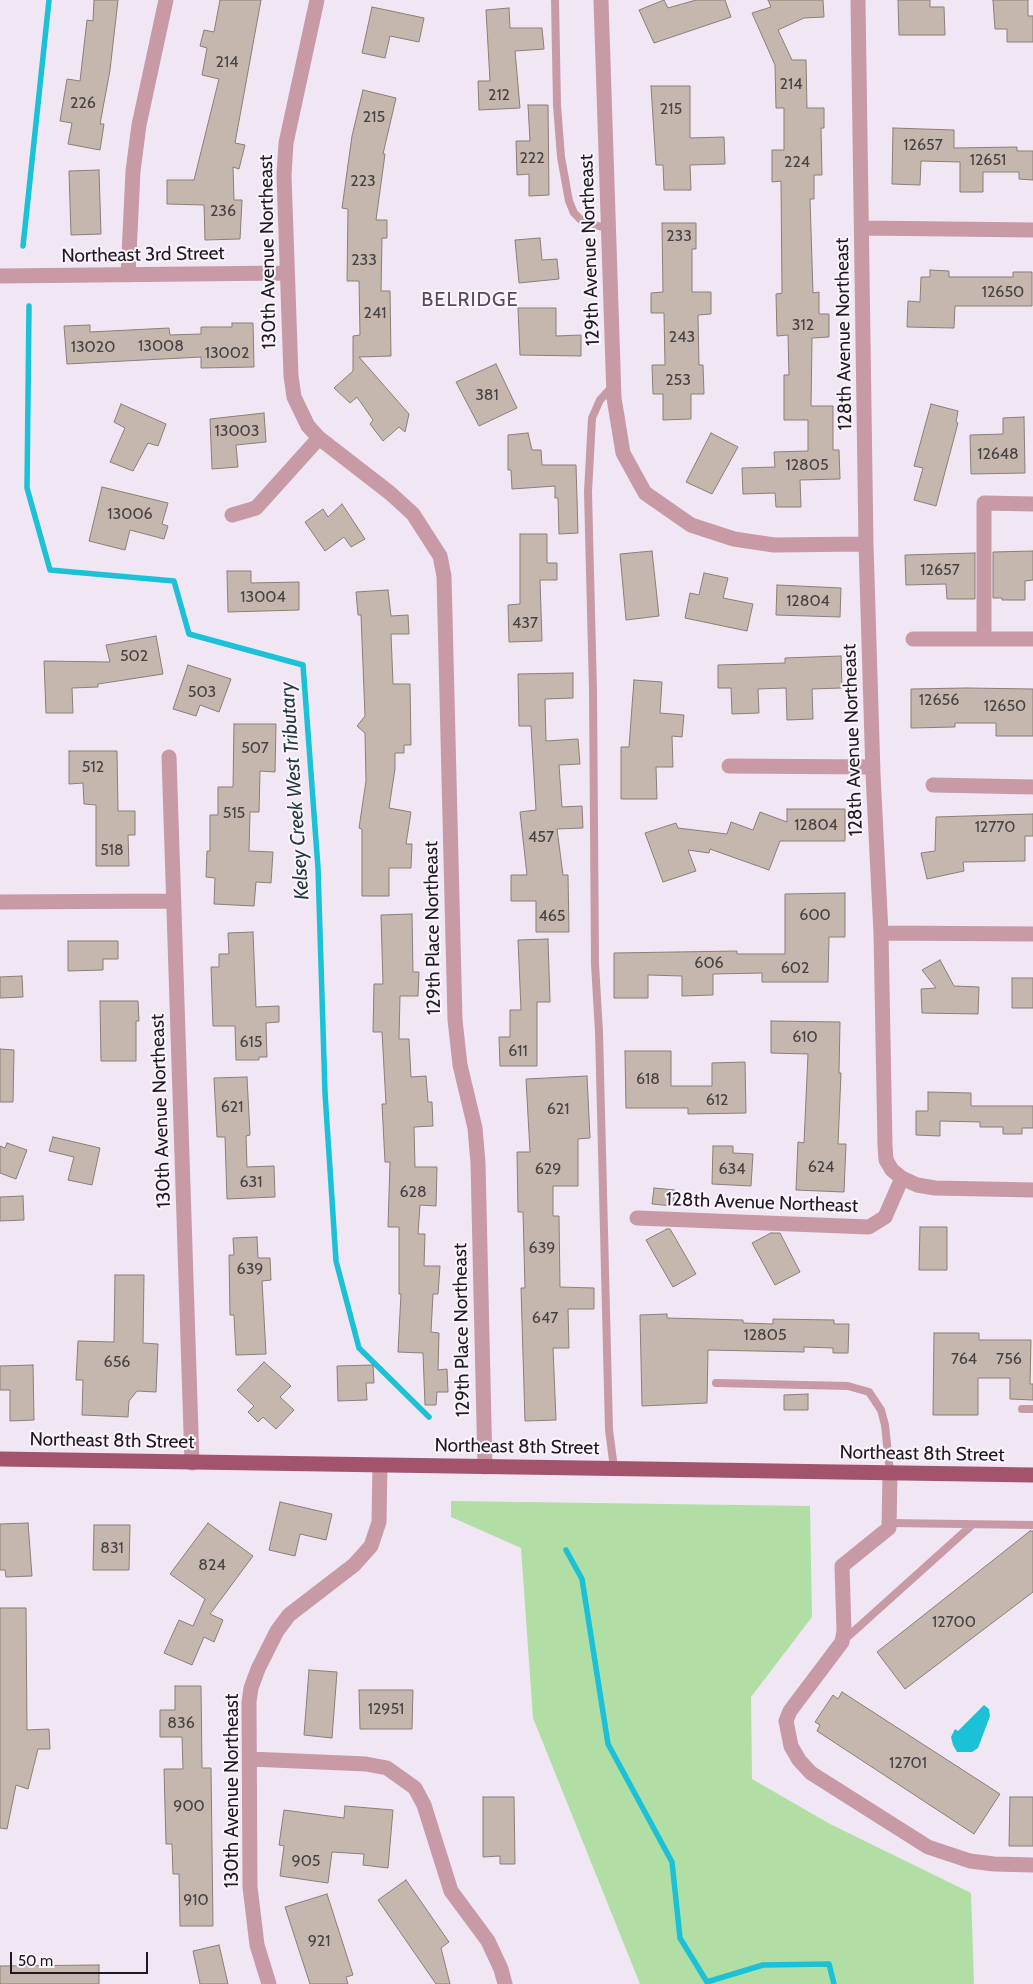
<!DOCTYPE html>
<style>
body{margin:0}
#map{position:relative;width:1033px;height:1984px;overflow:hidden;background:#f1e6f4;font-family:Cabin,sans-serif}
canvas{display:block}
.scale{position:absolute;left:10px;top:1952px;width:138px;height:22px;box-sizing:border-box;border:2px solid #1e1b20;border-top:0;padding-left:6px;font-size:15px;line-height:18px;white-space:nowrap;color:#1e1b20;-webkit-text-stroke:4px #fcf5fe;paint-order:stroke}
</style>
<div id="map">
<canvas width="1033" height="1984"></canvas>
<div class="scale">50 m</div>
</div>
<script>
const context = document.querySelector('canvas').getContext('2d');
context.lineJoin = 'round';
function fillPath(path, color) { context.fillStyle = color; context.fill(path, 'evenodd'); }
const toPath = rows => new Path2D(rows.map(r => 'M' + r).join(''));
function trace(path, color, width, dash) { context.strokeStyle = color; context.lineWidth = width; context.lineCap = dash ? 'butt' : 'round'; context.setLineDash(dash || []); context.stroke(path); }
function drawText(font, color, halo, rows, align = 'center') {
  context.font = font + ' Cabin,sans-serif'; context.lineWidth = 4; context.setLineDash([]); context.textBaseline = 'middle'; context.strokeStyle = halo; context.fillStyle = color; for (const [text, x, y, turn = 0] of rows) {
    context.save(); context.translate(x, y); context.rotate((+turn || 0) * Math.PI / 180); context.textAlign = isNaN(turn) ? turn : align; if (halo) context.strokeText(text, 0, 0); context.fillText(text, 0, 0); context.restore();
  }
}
fillPath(toPath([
 [451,1501,810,1506,812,1617,751,1697,752,1779,830,1824,971,1893,974,1984,640,1984,533,1718,521,1548,451,1517]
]), '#b1dea5');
fillPath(toPath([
 [984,1705,989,1709,990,1716,978,1748,972,1752,957,1752,953,1745,951,1737,955,1729,958,1731]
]), '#1bc1d6');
trace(toPath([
 [23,246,49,0],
 [29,306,27,488,50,570,174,581,189,634,303,665,318,868,325,1093,336,1261,359,1348,429,1417],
 [566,1550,582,1579,608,1744,672,1862,680,1938,707,1982,763,1965,829,1964,834,1984]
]), '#1bc1d6', 5.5);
const building = toPath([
 [94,0,118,0,110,70,100,124,104,124,100,150,68,144,72,123,60,121,67,79,80,81,87,20,93,21,94,0],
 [220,0,261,0,235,143,245,145,239,169,233,167,234,200,242,200,240,239,205,240,204,205,167,204,167,180,194,180,219,79,202,75,207,48,200,46,204,30,214,32,220,0],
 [664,0,668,8,696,0,725,0,731,17,654,43,639,10,664,0],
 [768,0,823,0,824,17,804,18,778,30,792,60,806,60,807,108,824,108,824,128,821,128,822,175,814,175,814,199,810,199,813,293,819,292,819,314,829,314,829,337,812,338,811,406,833,406,833,450,839,450,840,479,800,480,801,507,776,507,775,493,743,494,742,468,775,467,774,452,808,451,808,420,784,420,784,375,789,375,788,335,777,336,776,294,782,293,781,181,772,182,772,150,784,150,784,108,776,108,775,65,752,13,771,7,768,0],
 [898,0,930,0,930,7,944,7,945,35,899,35,898,0],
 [993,0,1028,0,1028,16,1033,16,1033,42,1007,42,1007,29,995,29,993,0],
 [372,7,424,18,419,42,390,36,385,58,362,53,372,7],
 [509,8,510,28,542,28,544,49,515,51,520,108,479,110,478,81,490,81,486,10,509,8],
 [651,86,690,86,690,138,724,137,725,164,690,165,691,190,664,190,663,165,656,165,651,86],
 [363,90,396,98,383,154,385,154,376,220,387,220,387,238,382,238,381,291,390,291,391,356,359,357,409,414,405,432,399,427,383,441,370,424,373,420,357,397,350,403,334,388,353,371,353,336,360,335,359,281,347,281,348,209,342,208,352,136,363,90],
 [528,105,548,105,549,195,529,196,529,174,517,175,516,141,530,141,528,105],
 [893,128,954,130,954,148,1017,147,1017,151,1033,151,1033,180,1019,179,1019,172,983,172,983,192,960,192,960,162,921,161,920,185,892,184,893,128],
 [99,170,101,234,71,235,69,171,99,170],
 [662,223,696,223,696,249,692,249,692,292,711,292,711,314,698,315,699,365,703,365,704,394,691,394,691,419,663,420,663,394,653,394,652,365,665,365,664,313,651,313,651,293,663,292,662,223],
 [540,238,542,260,557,259,559,279,519,283,515,240,540,238],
 [930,270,949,271,949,277,1013,277,1013,272,1032,272,1032,306,955,306,954,328,907,327,908,301,920,302,921,277,930,277,930,270],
 [518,308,556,308,556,336,581,335,581,356,520,355,518,308],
 [232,323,253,323,254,367,201,368,201,357,67,364,64,326,90,325,90,332,169,328,170,335,201,334,201,327,232,327,232,323],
 [496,364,517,408,479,426,456,382,496,364],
 [121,404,166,424,158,446,148,443,133,471,110,462,125,428,114,422,121,404],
 [931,404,958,411,956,422,958,423,936,506,914,500,923,468,914,466,931,404],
 [264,413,266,442,236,445,238,467,212,469,210,419,264,413],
 [1024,417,1025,473,971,474,970,435,1003,434,1003,418,1024,417],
 [528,433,532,450,541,450,542,465,576,465,578,533,559,534,558,498,555,498,555,486,512,489,511,470,508,470,508,435,528,433],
 [711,433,738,447,712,494,686,482,711,433],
 [102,487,168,503,162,524,168,526,164,539,130,530,125,550,89,541,102,487],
 [342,504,365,539,351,547,344,537,325,551,305,522,323,509,328,517,342,504],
 [520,534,547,534,547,563,557,563,557,580,540,580,542,641,509,642,508,605,520,604,520,534],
 [652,551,659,616,626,620,620,554,652,551],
 [1033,551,1033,580,1025,581,1025,600,1002,600,1002,598,993,598,993,552,1033,551],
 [975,553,975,599,947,599,946,584,906,585,905,555,975,553],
 [227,571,251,571,251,583,299,582,299,610,228,612,227,571],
 [704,573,728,578,723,598,753,604,747,631,685,618,690,593,699,595,704,573],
 [777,585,841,588,840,617,776,615,777,585],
 [388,590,391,616,408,615,409,634,391,634,393,684,410,684,411,745,404,745,404,753,395,753,395,769,389,808,411,812,406,844,412,844,411,868,389,868,389,896,362,896,362,829,359,828,366,781,365,733,357,726,365,716,361,615,358,615,356,592,388,590],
 [156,636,163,674,98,684,98,687,72,688,73,713,46,713,44,661,110,662,106,645,156,636],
 [841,656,842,688,812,689,813,719,787,720,786,688,758,689,759,713,732,714,731,688,718,688,718,665,785,663,785,658,841,656],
 [188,665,231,679,219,712,200,705,196,716,173,709,188,665],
 [573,673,573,698,545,699,546,741,578,739,580,764,559,765,562,807,582,806,583,828,557,829,563,875,568,875,569,932,536,932,536,901,511,901,511,875,527,875,520,812,536,810,531,726,519,726,518,674,573,673],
 [634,680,662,682,660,713,684,715,682,737,672,736,673,767,656,767,657,799,621,799,621,747,629,747,634,680],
 [966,688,1033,689,1033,736,996,736,996,723,955,723,955,727,911,728,911,689,966,688],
 [234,724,276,724,275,772,260,771,259,812,250,812,249,851,273,852,271,883,256,882,254,906,214,904,215,878,206,877,207,851,210,851,210,815,218,815,218,787,233,787,234,724],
 [69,751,117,751,118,811,135,811,135,835,128,835,129,866,96,866,96,805,84,804,83,783,69,784,69,751],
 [787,809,845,809,845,841,780,841,769,870,710,849,709,853,688,850,696,871,663,882,645,833,676,823,678,828,727,834,731,822,753,830,760,812,787,822,787,809],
 [1033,814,1033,836,1025,836,1025,861,963,862,964,871,927,879,921,853,935,851,936,817,1033,814],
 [845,893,845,937,829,937,828,982,762,982,762,973,713,974,713,995,682,996,682,976,648,975,648,998,614,998,614,953,737,951,737,954,785,954,785,894,845,893],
 [412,914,413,972,419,972,418,996,400,996,399,1039,409,1039,411,1077,426,1076,428,1102,432,1102,433,1126,414,1127,415,1167,437,1167,436,1206,420,1205,418,1234,425,1234,424,1266,440,1266,438,1294,433,1294,431,1332,439,1333,438,1370,447,1369,448,1392,437,1392,436,1405,425,1405,423,1353,398,1352,401,1294,399,1294,399,1227,388,1227,390,1162,385,1162,382,1104,386,1104,382,1032,373,1032,374,984,383,984,381,915,412,914],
 [253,932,256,1007,279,1006,279,1022,266,1023,267,1057,259,1057,259,1060,236,1060,235,1026,213,1026,211,967,219,967,219,954,229,954,228,933,253,932],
 [548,939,550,1002,537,1002,537,1066,500,1066,499,1037,510,1037,510,1010,521,1010,518,940,548,939],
 [68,941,118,941,118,959,103,959,103,970,68,971,68,941],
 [940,960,954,986,979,987,978,1014,922,1013,921,989,936,988,922,970,940,960],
 [22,976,23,997,0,998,0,977,22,976],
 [1012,978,1033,978,1033,1008,1012,1008,1012,978],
 [100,1001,138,1001,139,1021,136,1021,136,1061,101,1061,100,1001],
 [771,1021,840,1022,839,1073,841,1073,838,1144,846,1144,844,1192,796,1190,798,1142,804,1143,808,1054,771,1053,771,1021],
 [0,1049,14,1050,13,1102,0,1102,0,1049],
 [625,1051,671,1051,671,1086,712,1086,712,1063,745,1062,746,1113,688,1114,688,1108,626,1108,625,1051],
 [587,1076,590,1138,578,1139,578,1186,553,1186,553,1216,559,1216,560,1287,594,1288,594,1309,568,1309,569,1348,553,1348,556,1420,525,1421,521,1288,525,1288,523,1212,518,1212,517,1152,530,1152,526,1079,587,1076],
 [247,1077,250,1135,246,1136,247,1167,274,1166,275,1197,227,1199,225,1137,217,1137,214,1078,247,1077],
 [928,1092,971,1093,971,1106,1033,1106,1033,1128,1022,1128,1022,1134,1003,1134,1003,1127,980,1127,980,1122,940,1121,940,1136,916,1135,916,1111,928,1111,928,1092],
 [53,1137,100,1148,92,1185,68,1180,74,1157,49,1151,53,1137],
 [7,1143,27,1150,16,1179,0,1173,0,1146,5,1148,7,1143],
 [713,1146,733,1146,733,1153,753,1154,751,1186,712,1184,713,1146],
 [654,1188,675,1190,673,1206,652,1204,654,1188],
 [23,1196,24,1220,0,1221,0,1197,23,1196],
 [920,1227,947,1227,947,1270,919,1270,920,1227],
 [667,1229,670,1229,696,1274,673,1287,646,1240,667,1229],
 [771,1233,780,1233,800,1272,775,1285,752,1243,771,1233],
 [257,1237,258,1258,270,1258,271,1280,262,1281,266,1354,236,1355,234,1315,230,1315,229,1255,234,1255,233,1238,257,1237],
 [115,1275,144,1275,143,1343,158,1344,156,1392,137,1391,129,1401,128,1417,82,1415,83,1380,76,1380,78,1341,114,1342,115,1275],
 [667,1314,667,1318,743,1320,743,1323,773,1324,773,1319,834,1320,834,1324,849,1324,848,1353,833,1353,833,1348,804,1347,804,1352,708,1350,707,1403,642,1406,640,1315,667,1314],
 [934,1333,979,1333,979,1340,1031,1340,1030,1384,1033,1384,1033,1400,1010,1399,1010,1378,978,1378,978,1415,933,1415,934,1333],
 [264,1362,291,1386,280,1397,294,1410,276,1429,263,1417,258,1422,248,1412,254,1406,237,1390,264,1362],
 [33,1365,34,1420,10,1421,10,1390,0,1390,0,1366,33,1365],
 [373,1365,374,1383,366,1383,367,1400,338,1401,337,1366,373,1365],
 [808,1394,808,1410,784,1410,784,1395,808,1394],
 [280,1502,332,1514,326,1540,300,1534,295,1556,269,1550,280,1502],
 [28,1523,32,1576,6,1577,5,1570,0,1570,0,1524,28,1523],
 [208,1523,253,1556,210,1614,223,1620,214,1642,204,1637,192,1665,164,1653,179,1620,193,1626,205,1599,170,1574,208,1523],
 [94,1525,130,1525,129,1570,93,1570,94,1525],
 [1030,1531,1033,1531,1033,1592,905,1689,877,1652,1030,1531],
 [0,1608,26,1608,27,1730,49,1729,50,1749,38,1749,28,1789,16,1785,7,1829,0,1828,0,1608],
 [309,1670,337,1672,332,1738,304,1735,309,1670],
 [175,1686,201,1686,202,1768,211,1768,213,1926,180,1926,179,1874,173,1874,172,1844,166,1844,164,1769,183,1769,182,1737,160,1737,160,1710,175,1710,175,1686],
 [359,1690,413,1690,412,1729,360,1729,359,1690],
 [842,1692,1000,1794,974,1834,817,1731,820,1725,815,1722,833,1695,838,1699,842,1692],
 [483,1797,514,1797,515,1864,500,1864,500,1856,483,1857,483,1797],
 [1010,1797,1033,1797,1033,1846,1009,1846,1010,1797],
 [345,1806,393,1810,388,1868,363,1865,364,1854,332,1852,328,1883,280,1876,284,1846,279,1845,284,1810,344,1818,345,1806],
 [406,1880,449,1942,441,1948,450,1984,436,1984,378,1900,406,1880],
 [327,1894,353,1975,346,1977,348,1984,310,1984,285,1907,327,1894],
 [219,1945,228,1984,200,1984,193,1951,219,1945],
 [99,1965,99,1984,0,1984,0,1966,99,1965]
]);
fillPath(building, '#c6b7ae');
trace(building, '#8c7e76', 1);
trace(toPath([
 [555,0,557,105,561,157,569,201,574,213,583,222,610,229],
 [612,387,600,400,592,418,588,492,593,690,595,964,599,1032,609,1430,614,1468],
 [716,1383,848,1386,869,1392,881,1410,885,1425,890,1473],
 [1022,1409,1033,1409],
 [889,1523,1033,1525],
 [843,1641,972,1525]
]), '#c79aa5', 8);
trace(toPath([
 [317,0,286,143,284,175,291,376,294,397,308,426,319,438,390,493,413,514,440,556,444,576,455,1020,460,1065,475,1128,478,1163,485,1467],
 [601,0,614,398,623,453,645,493,691,525,734,539,774,545,866,544],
 [863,228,1033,230],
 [128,275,133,171,139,125,166,0],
 [0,276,286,273],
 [232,515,256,508,319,438],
 [984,638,984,503,1033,504],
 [913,639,1033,639],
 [169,757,192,1463],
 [729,766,873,767],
 [933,785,1033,787],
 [0,902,174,901],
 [881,933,1033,934],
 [902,1178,917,1185,935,1188,1033,1190],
 [637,1218,869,1227,885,1217,902,1178,892,1170,886,1160,885,1145,881,933,873,774,866,544,858,0],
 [890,1473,889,1528,842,1566,844,1631,842,1642,790,1711,786,1721,791,1746,799,1760,811,1773,928,1847,970,1861,994,1864,1033,1865],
 [250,1759,366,1764,387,1768,415,1788,424,1805,451,1891,488,1941,501,1969,505,1984],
 [269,1984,257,1945,250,1887,249,1702,251,1688,258,1669,277,1631,289,1615,354,1565,371,1546,379,1522,380,1466]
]), '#c79aa5', 15);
trace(toPath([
 [0,1459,1033,1475]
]), '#a2546c', 15);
drawText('16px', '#484244', null, [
 ["214",227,62],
 ["214",791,84],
 ["212",499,95],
 ["226",83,103],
 ["215",671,109],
 ["215",374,117],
 ["12657",923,145],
 ["222",532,158],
 ["12651",988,160],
 ["224",797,162],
 ["223",363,181],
 ["236",223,211],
 ["233",679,236],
 ["233",364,260],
 ["12650",1003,292],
 ["241",375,313],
 ["312",803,325],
 ["243",682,337],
 ["13008",161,346],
 ["13020",93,347],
 ["13002",227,353],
 ["253",678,380],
 ["381",487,395],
 ["13003",237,431],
 ["12648",998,454],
 ["12805",807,465],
 ["13006",130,514],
 ["12657",940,570],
 ["13004",263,597],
 ["12804",808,601],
 ["437",525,623],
 ["502",134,656],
 ["503",202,692],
 ["12656",939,700],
 ["12650",1005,706],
 ["507",255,748],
 ["512",93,767],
 ["515",234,813],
 ["12804",816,825],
 ["12770",995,827],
 ["457",541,837],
 ["518",112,850],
 ["600",815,915],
 ["465",552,916],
 ["606",709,963],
 ["602",795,968],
 ["610",805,1037],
 ["615",251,1042],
 ["611",518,1051],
 ["618",648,1079],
 ["612",717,1100],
 ["621",232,1107],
 ["621",558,1109],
 ["624",821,1167],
 ["629",548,1169],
 ["634",732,1169],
 ["631",251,1182],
 ["628",413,1192],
 ["639",542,1248],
 ["639",250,1269],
 ["647",545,1318],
 ["12805",765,1335],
 ["764",964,1359],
 ["756",1009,1359],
 ["656",117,1362],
 ["831",112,1548],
 ["824",212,1565],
 ["12700",954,1622],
 ["12951",386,1709],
 ["836",181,1723],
 ["12701",908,1763],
 ["900",189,1806],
 ["905",306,1861],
 ["910",196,1900],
 ["921",319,1941]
]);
drawText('19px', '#1e1b20', '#fcf5fe', [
 ["129th Avenue Northeast",590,250,-92],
 ["130th Avenue Northeast",268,252,-91],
 ["Northeast 3rd Street",143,255,-1],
 ["128th Avenue Northeast",844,334,-91],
 ["128th Avenue Northeast",853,740,-92],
 ["129th Place Northeast",433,928,-91],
 ["130th Avenue Northeast",161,1111,-92],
 ["128th Avenue Northeast",762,1203,2],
 ["129th Place Northeast",462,1330,-91],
 ["Northeast 8th Street",112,1441,1],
 ["Northeast 8th Street",517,1447,1],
 ["Northeast 8th Street",922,1454,1],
 ["130th Avenue Northeast",232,1791,-90]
]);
context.letterSpacing = '1px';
drawText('20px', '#544c57', '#fcf5fe', [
 ["BELRIDGE",470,300]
]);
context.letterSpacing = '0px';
drawText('italic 20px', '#223a3e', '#fcf5fe', [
 ["Kelsey Creek West Tributary",295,791,-94]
]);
</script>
